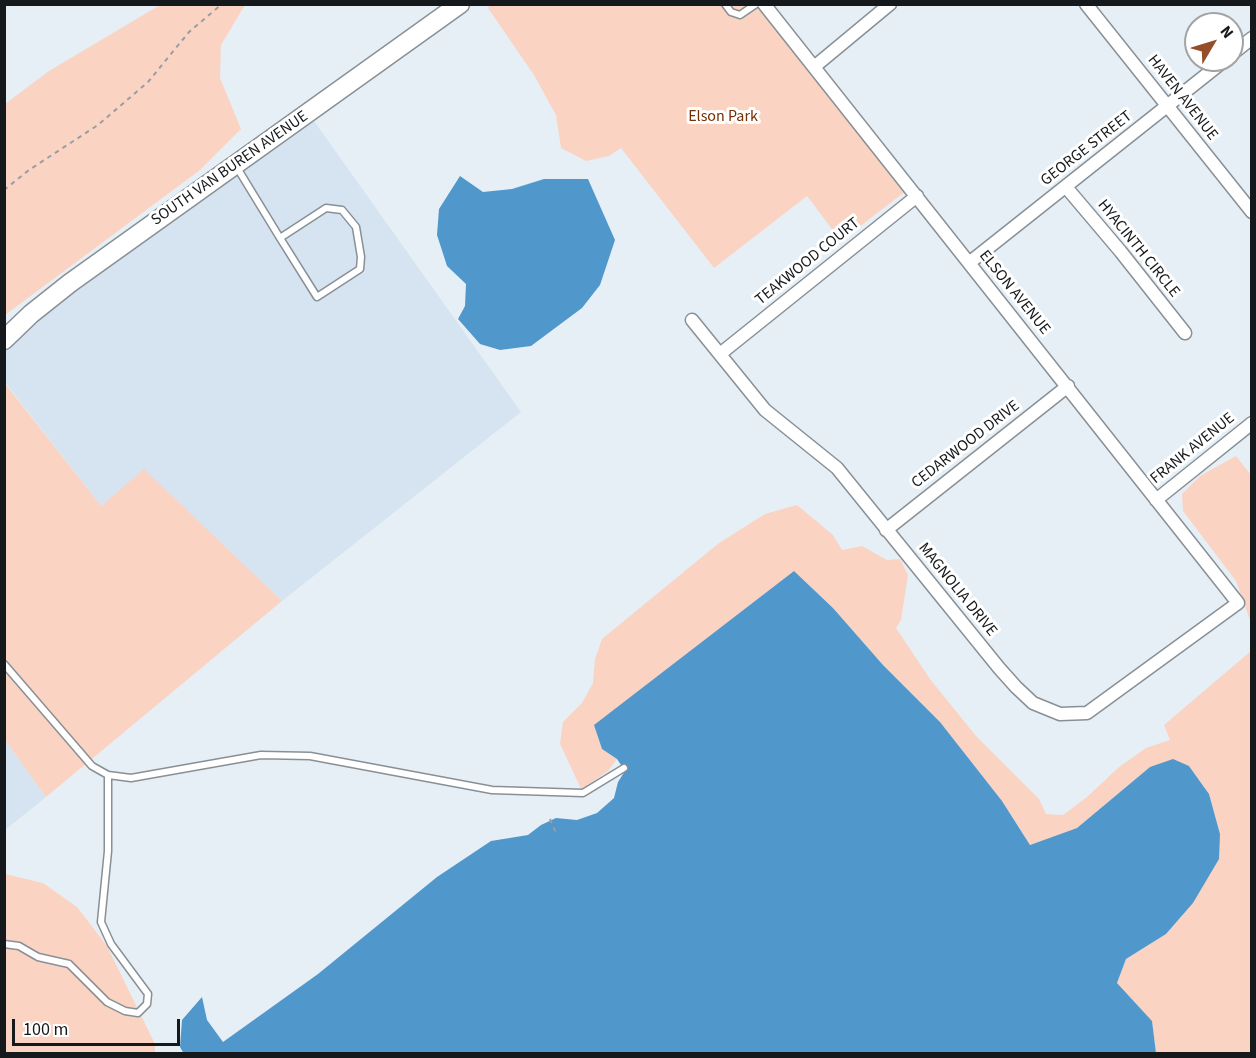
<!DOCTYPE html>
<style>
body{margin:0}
#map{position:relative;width:1256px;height:1058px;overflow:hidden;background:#e7eff6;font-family:"Source Sans 3",sans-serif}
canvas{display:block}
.frame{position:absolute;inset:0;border:6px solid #16191b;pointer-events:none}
.north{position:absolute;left:1184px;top:12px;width:60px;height:60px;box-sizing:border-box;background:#fff;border:2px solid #a2a3a4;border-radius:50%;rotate:52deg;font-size:16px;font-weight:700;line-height:24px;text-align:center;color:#16191b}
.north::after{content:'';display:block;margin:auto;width:21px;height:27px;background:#954e29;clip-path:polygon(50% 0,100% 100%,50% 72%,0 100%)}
.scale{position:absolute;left:12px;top:1019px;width:168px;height:27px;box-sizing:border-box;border:3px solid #16191b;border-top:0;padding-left:8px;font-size:18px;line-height:21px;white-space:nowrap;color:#16191b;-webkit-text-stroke:4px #fff;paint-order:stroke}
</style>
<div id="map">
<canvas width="1256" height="1058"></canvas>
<div class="frame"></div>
<div class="north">N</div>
<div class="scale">100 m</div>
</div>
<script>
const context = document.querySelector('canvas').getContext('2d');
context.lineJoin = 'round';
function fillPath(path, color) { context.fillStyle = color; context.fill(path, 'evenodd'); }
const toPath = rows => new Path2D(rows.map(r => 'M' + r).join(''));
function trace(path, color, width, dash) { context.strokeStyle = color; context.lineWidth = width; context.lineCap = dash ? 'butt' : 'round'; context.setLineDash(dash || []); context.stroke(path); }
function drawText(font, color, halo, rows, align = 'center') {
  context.font = font + ' "Source Sans 3",sans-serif'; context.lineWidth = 6; context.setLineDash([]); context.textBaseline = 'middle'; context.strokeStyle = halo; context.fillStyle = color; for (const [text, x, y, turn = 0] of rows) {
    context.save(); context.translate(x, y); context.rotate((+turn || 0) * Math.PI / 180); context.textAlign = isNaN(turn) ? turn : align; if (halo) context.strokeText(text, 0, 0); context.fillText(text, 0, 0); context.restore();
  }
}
fillPath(toPath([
 [314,121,521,412,282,601,144,470,101,506,5,382,5,352,33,322,135,244],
 [5,740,46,797,5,830,4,830]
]), '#d5e4f0');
fillPath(toPath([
 [490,4,763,5,907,190,841,241,807,196,714,268,621,148,609,156,586,161,561,148,556,115,534,75,488,8],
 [160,5,245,5,221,45,220,78,241,129,200,170,5,315,5,104,49,71],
 [4,382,101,506,144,469,282,601,46,797,5,740],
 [1236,456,1251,475,1251,623,1236,581,1183,511,1182,494,1200,476],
 [797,505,833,535,842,550,862,546,887,560,900,559,908,575,901,620,896,628,930,679,976,736,1039,799,1046,814,1063,815,1087,797,1119,767,1146,748,1170,740,1164,725,1251,651,1251,1053,1156,1053,1152,1021,1117,983,1126,959,1166,934,1193,903,1220,834,1209,794,1189,766,1150,767,1077,828,1030,845,1002,801,940,722,883,665,833,608,794,571,595,725,602,749,617,759,608,771,586,786,583,793,560,744,563,722,582,703,593,683,595,659,602,639,719,543,765,514],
 [5,874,43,883,77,907,107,946,155,1044,155,1053,5,1054]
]), '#fad3c2');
fillPath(toPath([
 [460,176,483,192,512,189,544,179,588,179,615,240,600,285,582,308,531,346,500,350,480,344,458,319,465,306,466,284,447,266,437,235,439,209],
 [794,571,833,608,883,665,940,722,1002,801,1030,845,1077,828,1150,767,1173,759,1189,766,1209,794,1220,834,1219,859,1193,903,1166,934,1126,959,1117,983,1152,1021,1156,1053,184,1054,180,1047,182,1020,202,997,207,1020,223,1042,318,974,437,877,491,841,528,835,541,825,556,818,577,820,597,813,614,798,618,782,625,771,617,759,602,749,594,725]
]), '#5098cc');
const lane = toPath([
 [725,4,731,12,740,15,756,4],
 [236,166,280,238,317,297,360,269,361,257,356,227,342,210,326,208,280,238],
 [4,664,92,766,108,775,131,778,261,755,310,756,492,790,583,793,624,768],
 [4,944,19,946,38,957,69,964,107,1002,125,1011,138,1013,147,1004,148,994,111,944,101,922,108,851,108,775]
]);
const street = toPath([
 [1086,4,1252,212],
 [1232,54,1252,38],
 [814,67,890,4],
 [1066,187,1121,252,1185,333],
 [969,263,1225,60],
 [692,320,765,410,837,468,999,668,1016,687,1033,703,1060,714,1087,713,1238,603,764,4],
 [720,354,917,196],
 [1156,500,1252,423],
 [886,530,1068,386]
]);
const secondary = toPath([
 [4,340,31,314,70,283,460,4]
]);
trace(lane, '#889096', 9);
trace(street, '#889096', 15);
trace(secondary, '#889096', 21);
trace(toPath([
 [4,190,29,170,98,125,148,82,189,32,222,4],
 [550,819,556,833]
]), '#989ea4', 2, [4.5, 4.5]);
trace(lane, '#fff', 6);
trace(street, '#fff', 12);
trace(secondary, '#fff', 18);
drawText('16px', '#16191b', '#fff', [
 ["HAVEN AVENUE",1182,98,52],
 ["GEORGE STREET",1087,149,-38],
 ["SOUTH VAN BUREN AVENUE",230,169,-35],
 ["HYACINTH CIRCLE",1138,249,51],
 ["TEAKWOOD COURT",808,262,-39],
 ["ELSON AVENUE",1014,293,51],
 ["CEDARWOOD DRIVE",966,445,-38],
 ["FRANK AVENUE",1193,449,-39],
 ["MAGNOLIA DRIVE",957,590,51]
]);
drawText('16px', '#742f03', '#fff', [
 ["Elson Park",723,117]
]);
</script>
